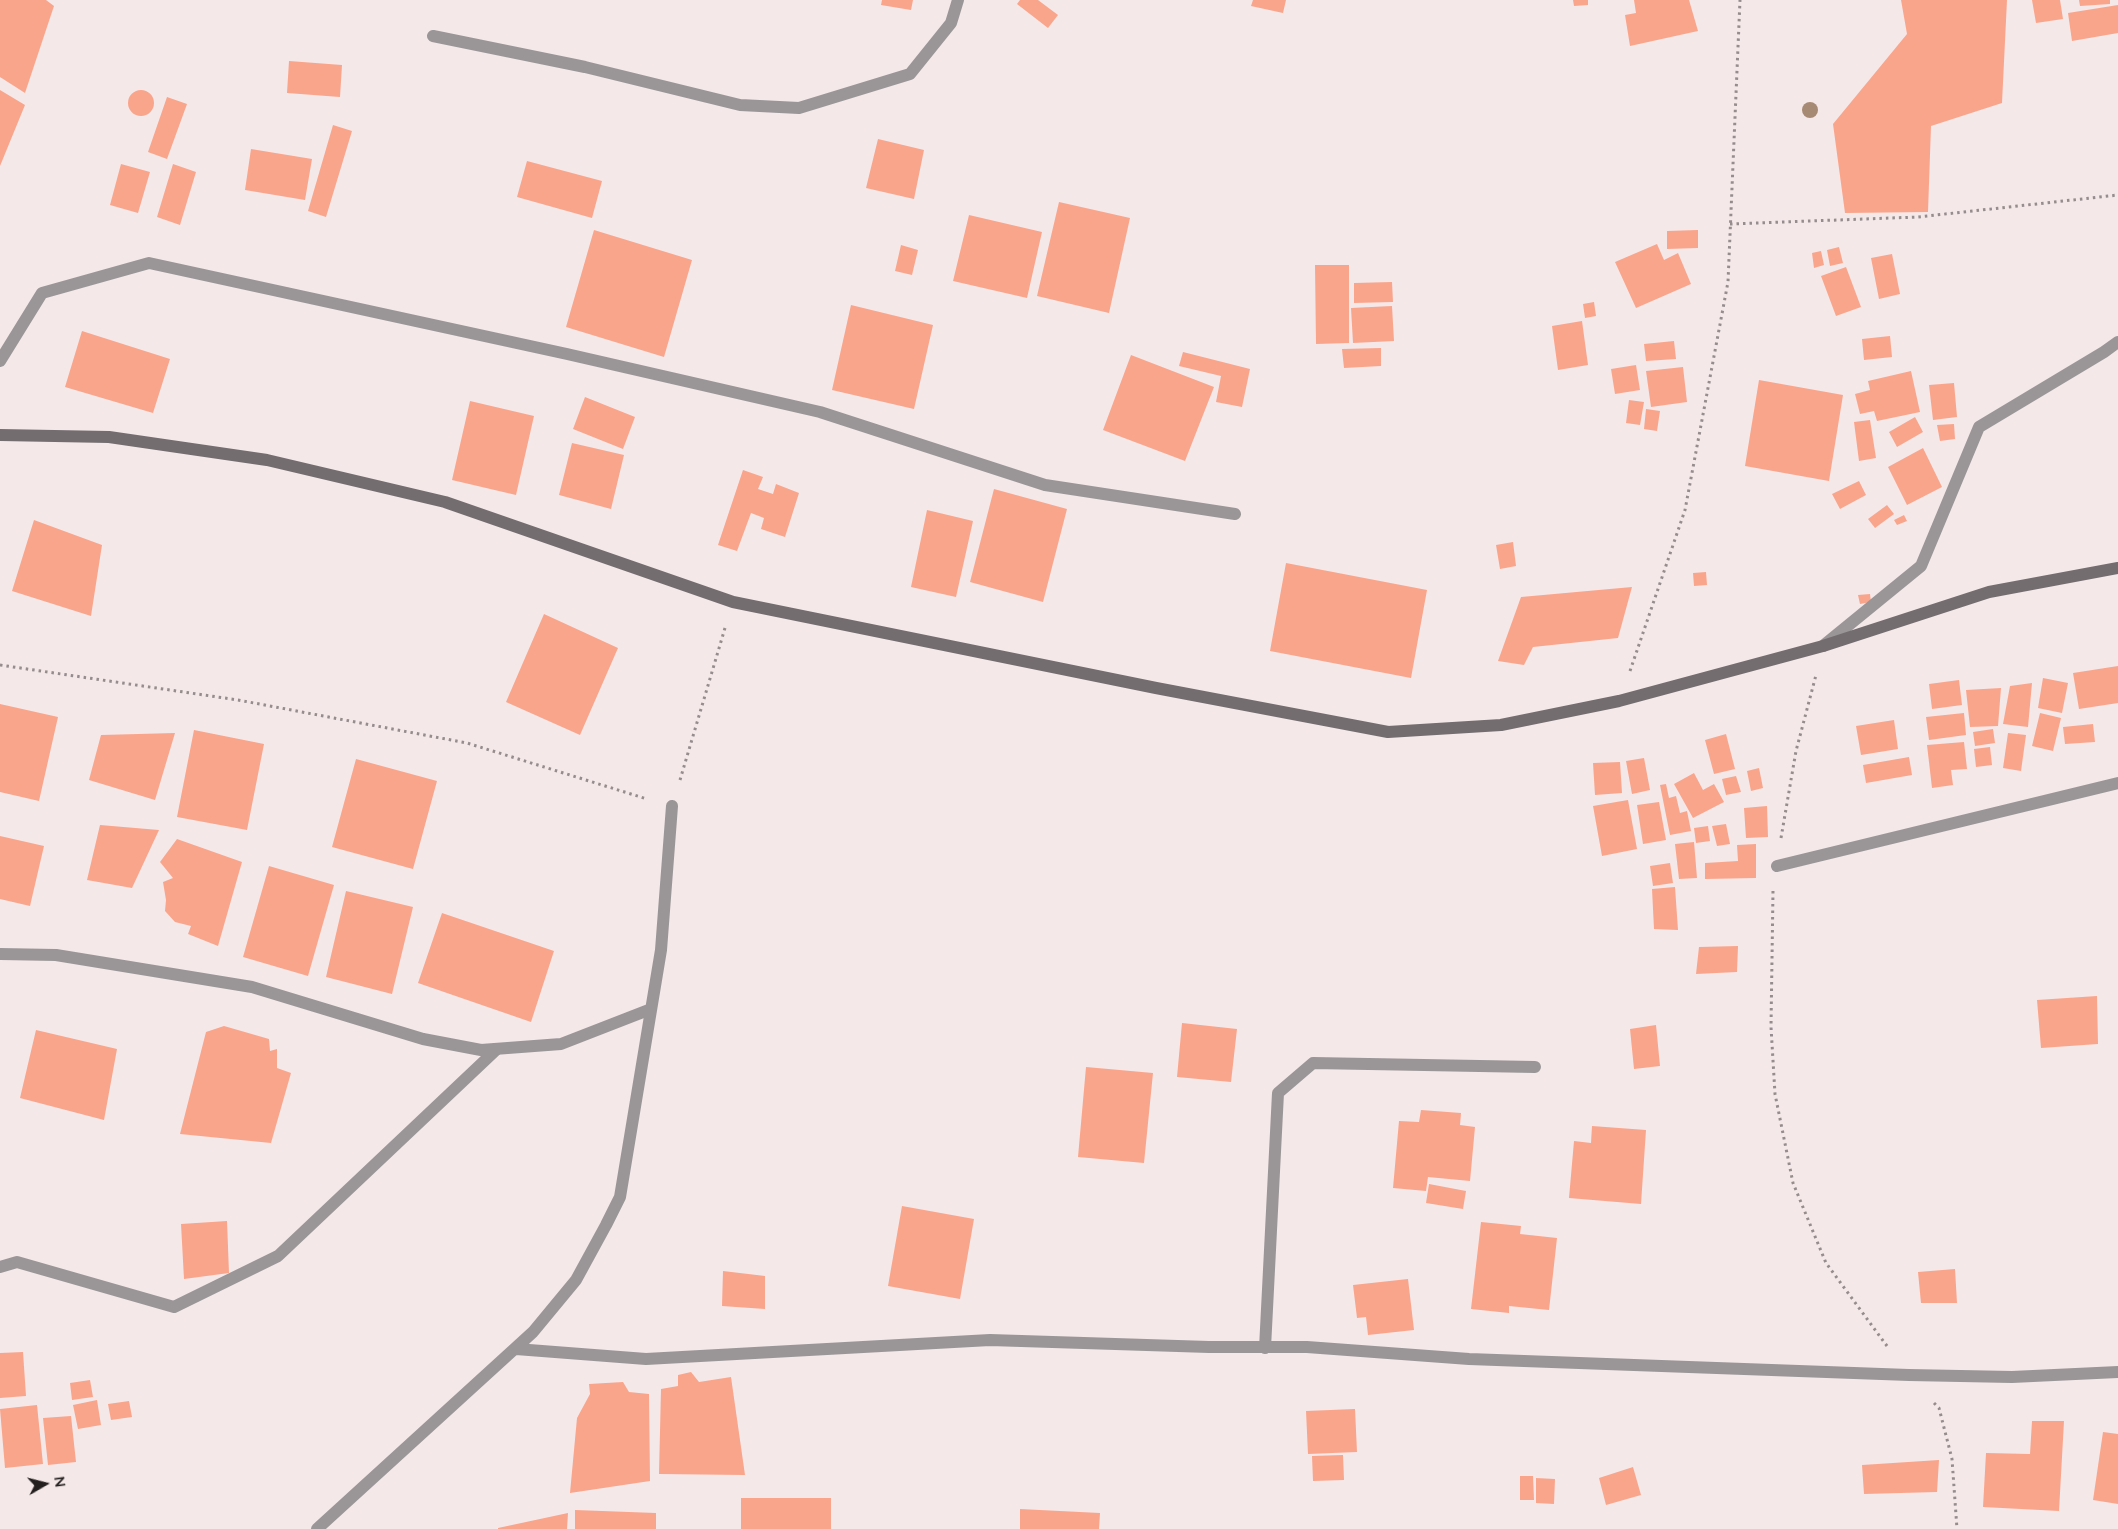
<!DOCTYPE html>
<style>
body{margin:0}
#map{position:relative;width:2118px;height:1529px;overflow:hidden;background:#f5e8e9;font-family:Lato,sans-serif}
canvas{display:block}
.north{position:absolute;left:20px;top:1459px;width:50px;height:50px;-webkit-text-stroke:4px #f5e8e9;paint-order:stroke;rotate:82deg;font-size:14px;font-weight:700;line-height:20px;text-align:center;color:#231f1f}
.north::after{content:'';display:block;margin:auto;width:18px;height:22px;background:#231f1f;clip-path:polygon(50% 0,100% 100%,50% 72%,0 100%)}
</style>
<div id="map">
<canvas width="2118" height="1529"></canvas>
<div class="north">N</div>
</div>
<script>
const context = document.querySelector('canvas').getContext('2d');
context.lineJoin = 'round';
function fillPath(path, color) { context.fillStyle = color; context.fill(path, 'evenodd'); }
const toPath = rows => new Path2D(rows.map(r => 'M' + r).join(''));
function trace(path, color, width, dash) { context.strokeStyle = color; context.lineWidth = width; context.lineCap = dash ? 'butt' : 'round'; context.setLineDash(dash || []); context.stroke(path); }
fillPath(toPath([
 [0,0,46,0,54,6,25,93,0,77],
 [882,0,913,0,911,10,881,5],
 [1020,0,1038,0,1058,15,1048,28,1017,4],
 [1253,0,1286,0,1283,13,1251,6],
 [1573,0,1588,0,1588,5,1574,6],
 [1634,0,1689,0,1698,31,1630,46,1625,15,1636,13],
 [1901,0,2007,0,2002,103,1931,126,1928,212,1845,213,1833,124,1907,34],
 [2032,0,2060,0,2063,19,2036,23],
 [2079,0,2110,0,2110,4,2080,6],
 [2118,5,2118,33,2072,41,2068,13],
 [289,61,342,65,340,97,287,93],
 [0,90,25,105,0,166],
 '128 103a13 13 0 1 1 26 0a13 13 0 1 1-26 0Z',
 [167,97,187,104,167,159,148,152],
 [333,125,352,131,326,217,308,211],
 [878,139,924,150,914,199,866,188],
 [251,149,312,159,305,200,245,190],
 [527,161,602,181,592,218,517,197],
 [121,164,150,172,138,213,110,205],
 [173,164,196,172,180,225,157,217],
 [1059,202,1130,218,1109,313,1037,296],
 [969,215,1042,232,1027,298,953,281],
 [594,230,692,260,664,357,566,327],
 [1698,230,1698,248,1667,249,1667,231],
 [1657,244,1664,260,1678,253,1691,284,1636,308,1615,262],
 [901,245,918,250,912,275,895,271],
 [1839,247,1843,263,1830,266,1827,250],
 [1821,251,1824,265,1814,268,1812,253],
 [1892,254,1900,294,1879,299,1871,258],
 [1315,265,1349,265,1349,343,1316,344],
 [1846,267,1861,307,1836,316,1821,276],
 [1392,282,1393,302,1354,303,1354,283],
 [1594,302,1596,316,1585,318,1583,304],
 [851,305,933,325,914,409,832,390],
 [1392,306,1394,341,1353,343,1351,308],
 [1582,321,1588,365,1558,370,1552,326],
 [82,331,170,359,153,413,65,387],
 [1890,336,1892,357,1864,360,1862,339],
 [1674,341,1676,359,1646,361,1644,344],
 [1381,348,1381,366,1344,368,1342,349],
 [1183,352,1250,369,1242,407,1216,402,1221,376,1179,366],
 [1131,355,1214,387,1185,461,1103,430],
 [1636,365,1640,390,1615,394,1611,369],
 [1683,367,1687,402,1651,407,1646,371],
 [1911,371,1920,412,1877,421,1874,411,1860,414,1855,394,1870,390,1868,381],
 [1759,380,1843,395,1829,481,1745,466],
 [1954,383,1957,417,1933,420,1929,385],
 [585,397,635,417,623,449,573,429],
 [1629,400,1644,402,1640,425,1626,423],
 [470,401,534,416,516,495,452,480],
 [1646,409,1660,411,1657,431,1644,429],
 [1915,417,1923,432,1897,447,1889,432],
 [1870,420,1876,458,1859,461,1854,422],
 [1954,424,1955,439,1940,441,1937,425],
 [572,443,624,455,611,509,559,495],
 [1923,448,1942,487,1907,505,1888,467],
 [743,470,763,477,758,489,773,494,776,484,799,493,785,537,761,529,764,518,751,513,737,551,718,545],
 [1859,481,1866,495,1840,509,1832,494],
 [994,489,1067,509,1043,602,970,582],
 [1887,505,1894,514,1875,528,1868,519],
 [927,510,973,521,956,597,911,587],
 [1904,515,1907,521,1897,525,1894,520],
 [34,520,102,545,91,616,12,591],
 [1513,542,1516,566,1500,569,1496,545],
 [1286,563,1427,590,1411,678,1270,651],
 [1706,572,1707,585,1694,586,1693,573],
 [1632,587,1618,638,1533,647,1524,665,1498,661,1521,597],
 [1870,594,1871,602,1860,604,1858,595],
 [544,614,618,648,580,735,506,702],
 [2118,666,2118,703,2079,709,2073,673],
 [2043,678,2068,683,2062,713,2038,708],
 [1959,680,1962,705,1932,709,1929,684],
 [2032,683,2028,727,2003,724,2010,686],
 [2001,688,1998,726,1970,727,1966,690],
 [0,704,58,717,39,801,0,792],
 [1964,713,1966,735,1929,740,1926,717],
 [2040,713,2061,718,2053,751,2032,746],
 [1894,720,1898,749,1861,755,1856,726],
 [2093,724,2095,742,2065,744,2063,727],
 [1993,729,1995,743,1975,746,1973,732],
 [194,730,264,744,247,830,177,817],
 [175,733,155,800,89,780,101,735],
 [2008,733,2026,735,2021,771,2003,768],
 [1726,734,1735,769,1714,774,1705,740],
 [1964,742,1967,769,1951,770,1953,785,1932,788,1927,745],
 [1990,747,1992,765,1976,767,1974,749],
 [1909,757,1912,775,1866,783,1863,765],
 [1644,758,1650,790,1632,794,1626,761],
 [356,759,437,781,413,869,332,847],
 [1620,762,1622,793,1595,795,1593,763],
 [1759,768,1763,788,1751,791,1747,771],
 [1694,773,1703,790,1714,784,1724,802,1693,818,1674,784],
 [1736,776,1741,792,1726,795,1722,779],
 [1666,784,1669,798,1676,796,1680,813,1687,811,1691,831,1670,835,1660,785],
 [1628,800,1637,849,1602,856,1593,806],
 [1659,802,1666,840,1643,844,1637,805],
 [1767,806,1768,837,1746,838,1744,808],
 [1726,824,1730,844,1717,846,1712,826],
 [100,825,159,830,132,888,87,880],
 [1708,826,1710,841,1696,843,1694,828],
 [0,836,44,846,30,906,0,899],
 [177,839,242,862,218,946,188,934,191,926,175,922,165,911,166,900,163,882,173,878,160,862],
 [1694,842,1697,878,1679,879,1675,844],
 [1756,844,1756,878,1705,879,1705,863,1738,861,1737,845],
 [1670,863,1673,883,1653,886,1650,866],
 [269,866,334,885,308,976,243,957],
 [1675,887,1678,930,1654,929,1652,889],
 [346,891,413,907,392,994,326,977],
 [442,913,554,951,531,1022,418,983],
 [1738,946,1737,972,1696,974,1699,947],
 [2097,996,2098,1044,2041,1048,2037,1000],
 [1182,1023,1237,1029,1231,1082,1177,1077],
 [1656,1025,1660,1066,1634,1069,1630,1029],
 [224,1026,269,1039,270,1051,277,1049,277,1068,291,1073,271,1143,180,1134,206,1032],
 [36,1030,117,1049,104,1120,20,1098],
 [1086,1067,1153,1073,1144,1163,1078,1157],
 [1421,1110,1461,1113,1460,1125,1475,1127,1470,1181,1428,1177,1426,1191,1393,1188,1399,1121,1419,1122],
 [1592,1126,1646,1130,1641,1204,1569,1198,1574,1141,1591,1143],
 [1429,1184,1466,1191,1463,1209,1426,1203],
 [902,1206,974,1219,960,1299,888,1286],
 [227,1221,229,1273,184,1279,181,1224],
 [1481,1222,1521,1226,1520,1234,1557,1238,1549,1310,1509,1306,1509,1313,1471,1309],
 [1955,1269,1957,1303,1921,1303,1918,1272],
 [723,1271,765,1276,765,1309,722,1306],
 [1408,1279,1414,1330,1368,1335,1366,1317,1357,1318,1353,1285],
 [23,1352,26,1396,0,1398,0,1353],
 [691,1372,699,1382,731,1377,745,1475,659,1474,661,1389,678,1386,678,1375],
 [90,1380,93,1397,72,1400,70,1383],
 [623,1382,629,1392,649,1394,650,1481,570,1493,577,1418,590,1394,589,1384],
 [97,1400,101,1425,78,1429,73,1405],
 [129,1401,132,1417,111,1420,108,1404],
 [37,1405,43,1464,5,1468,0,1409],
 [1355,1409,1357,1452,1308,1454,1306,1411],
 [71,1416,76,1462,48,1465,43,1418],
 [2032,1421,2064,1421,2059,1511,1983,1507,1986,1453,2030,1454],
 [2103,1432,2118,1434,2118,1504,2093,1500],
 [1343,1455,1344,1480,1313,1481,1312,1456],
 [1939,1460,1937,1492,1864,1494,1862,1465],
 [1633,1467,1641,1495,1606,1505,1599,1478],
 [1520,1476,1533,1476,1534,1500,1520,1500],
 [1536,1478,1555,1479,1554,1504,1536,1503],
 [741,1498,831,1498,831,1529,741,1529],
 [1020,1509,1100,1513,1099,1529,1020,1529],
 [575,1510,656,1513,656,1529,575,1529],
 [568,1513,567,1529,498,1529,498,1528]
]), '#f9a58b');
trace(toPath([
 [1730,224,1918,217,2118,195],
 [0,665,238,700,467,743,647,799],
 [1630,671,1685,510,1728,282,1740,0],
 [680,780,725,628],
 [1781,838,1796,751,1816,675],
 [1773,891,1771,1027,1775,1094,1793,1183,1826,1263,1887,1346],
 [1934,1403,1939,1408,1952,1459,1957,1529]
]), '#958c8d', 3, [2.5, 4]);
trace(toPath([
 [0,1267,17,1262,174,1307,278,1256,497,1049]
]), '#9a9697', 12);
trace(toPath([
 [433,36,585,67,740,105,799,108,910,74,951,23,958,0],
 [0,361,42,293,149,263,567,354,820,412,1045,485,1235,514],
 [1823,646,1921,566,1979,427,2104,352,2118,342],
 [1777,866,2118,783],
 [0,954,56,955,252,987,423,1039,481,1050,561,1044,651,1009],
 [1265,1348,1278,1093,1313,1063,1535,1067],
 [516,1349,646,1359,990,1340,1209,1347,1307,1347,1469,1359,1909,1375,2012,1377,2118,1372],
 [317,1529,533,1332,576,1280,606,1225,620,1197,661,950,672,806]
]), '#9a9697', 12);
trace(toPath([
 [0,435,109,437,267,460,445,502,733,602,1156,688,1388,732,1501,725,1619,701,1823,646,1989,592,2118,568]
]), '#736d6f', 12);
context.fillStyle = '#a78a73';
for (const [x, y] of [
 [1810,110]
]) { context.beginPath(); context.arc(x, y, 8, 0, 2 * Math.PI); context.fill(); }
</script>
